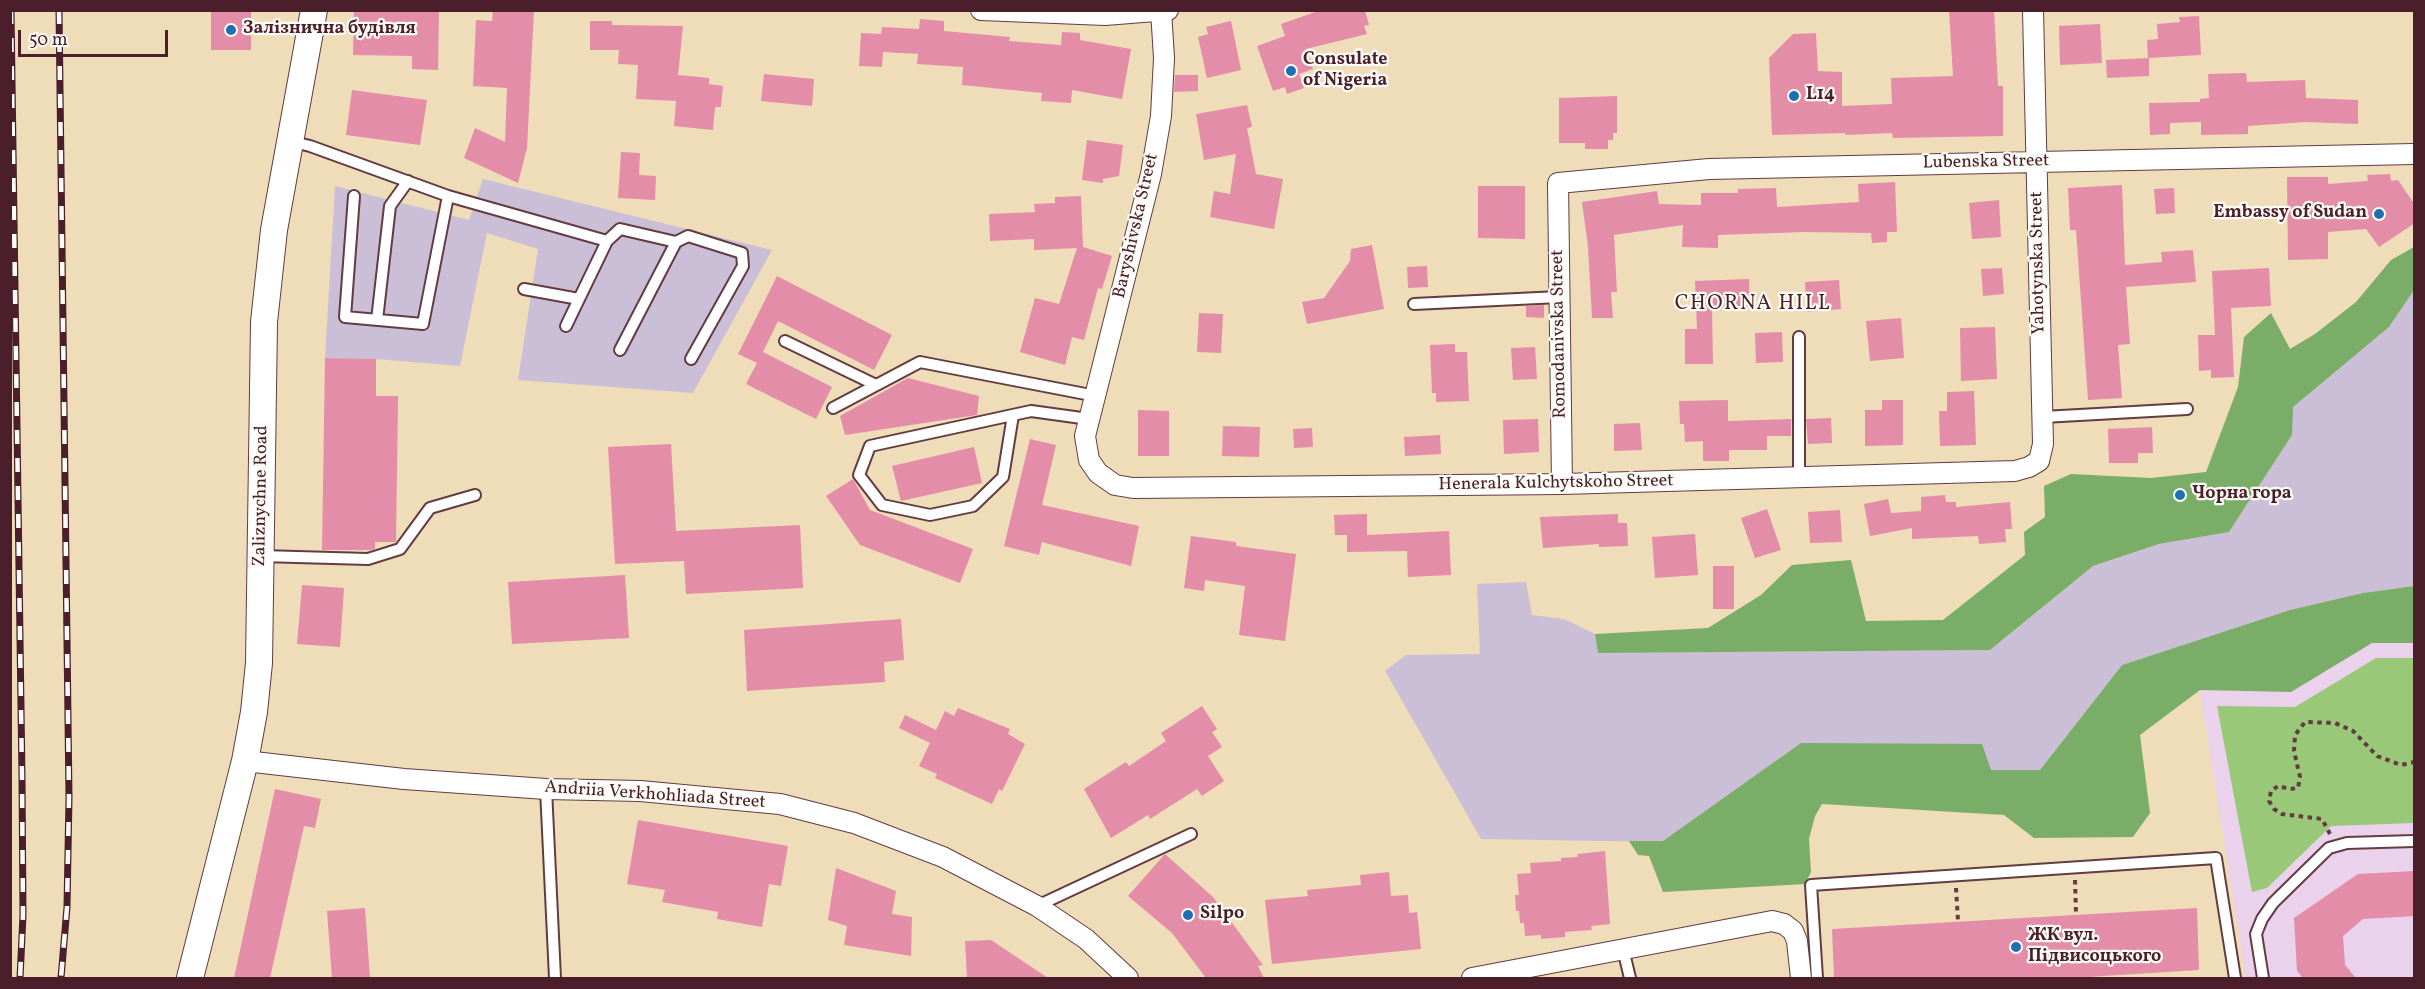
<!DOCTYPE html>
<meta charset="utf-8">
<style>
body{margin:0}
#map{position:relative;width:2425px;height:989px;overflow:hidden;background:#efdcb9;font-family:Vollkorn,serif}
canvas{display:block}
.frame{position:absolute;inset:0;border:12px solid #4a1f2b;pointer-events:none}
.scale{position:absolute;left:18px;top:30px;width:150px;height:27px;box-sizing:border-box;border:3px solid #4a1f2b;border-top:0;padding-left:8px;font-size:18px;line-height:21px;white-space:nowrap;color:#4a1f2b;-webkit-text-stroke:4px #fdfcf7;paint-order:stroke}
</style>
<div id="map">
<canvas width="2425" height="989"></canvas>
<div class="frame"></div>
<div class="scale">50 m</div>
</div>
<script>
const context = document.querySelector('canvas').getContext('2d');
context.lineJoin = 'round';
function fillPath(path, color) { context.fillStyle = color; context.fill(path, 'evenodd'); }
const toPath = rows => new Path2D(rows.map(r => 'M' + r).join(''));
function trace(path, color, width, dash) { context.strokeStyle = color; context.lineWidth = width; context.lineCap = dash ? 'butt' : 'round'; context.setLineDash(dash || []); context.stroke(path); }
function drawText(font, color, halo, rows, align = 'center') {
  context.font = font + ' Vollkorn,serif'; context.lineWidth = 4.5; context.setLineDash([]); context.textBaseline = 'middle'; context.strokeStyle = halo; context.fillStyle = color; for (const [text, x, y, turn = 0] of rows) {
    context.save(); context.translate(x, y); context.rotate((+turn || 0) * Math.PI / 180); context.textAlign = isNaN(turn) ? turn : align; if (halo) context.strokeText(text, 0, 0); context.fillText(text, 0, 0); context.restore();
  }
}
fillPath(toPath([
 [2372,643,2414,643,2414,978,2246,978,2200,690,2291,692]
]), '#ead1ec');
fillPath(toPath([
 [483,179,772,250,693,393,518,380,538,249,487,233,460,366,376,359,325,358,335,186,469,220],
 [2414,290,2414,586,2363,593,2290,610,2122,665,2040,770,1991,770,1801,743,1663,842,1481,839,1385,671,1406,655,1480,654,1477,584,1526,582,1532,615,1564,619,1595,634,1598,653,1990,650,2093,566,2159,544,2229,532,2292,435,2292,407,2389,327]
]), '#cabfd6');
fillPath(toPath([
 [2376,658,2414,658,2414,823,2331,826,2267,888,2252,892,2217,706,2295,707]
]), '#99c978');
fillPath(toPath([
 [2414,247,2414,290,2389,327,2293,407,2292,435,2229,532,2159,544,2093,566,1990,650,1598,653,1595,634,1708,628,1761,595,1792,565,1851,560,1866,621,1943,620,2025,555,2024,532,2045,517,2044,486,2071,474,2151,478,2206,472,2238,387,2244,337,2271,313,2290,349,2315,334,2356,302,2391,260],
 [2414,586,2414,643,2372,643,2291,692,2200,690,2140,735,2150,813,2133,837,2034,838,2004,815,1822,804,1815,816,1809,839,1811,872,1805,884,1663,892,1649,856,1638,855,1629,841,1663,841,1801,743,1982,744,1991,770,2040,770,2122,665,2290,610,2363,593]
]), '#7aad68');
fillPath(toPath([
 [211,10,251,10,251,50,211,50],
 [354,10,439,10,438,70,412,69,412,56,353,55],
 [493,10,534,10,527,148,518,183,464,158,475,128,505,142,507,88,473,86,476,20,492,21],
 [1321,10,1365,10,1369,25,1364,26,1367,34,1306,49,1313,69,1299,74,1304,88,1287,94,1285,87,1273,91,1257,46,1285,36,1281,24],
 [1949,10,1994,10,1998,86,2003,86,2003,136,1893,138,1892,133,1846,135,1845,133,1772,135,1769,58,1793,34,1816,33,1818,71,1842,72,1842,106,1892,104,1891,78,1953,76],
 [2199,16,2201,55,2148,58,2147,40,2158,39,2157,24,2180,22,2179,17],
 [920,19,944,21,944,31,1010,37,1009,41,1061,45,1062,32,1080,33,1080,40,1131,49,1122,99,1072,90,1071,103,1041,101,1042,93,962,85,963,67,917,64,918,54,883,52,882,67,859,66,861,33,881,34,882,27,919,29],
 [590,21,612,21,612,25,683,26,678,75,709,78,709,84,723,86,721,107,715,107,713,130,674,126,676,101,636,99,638,65,618,64,619,50,590,50],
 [1231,21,1241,70,1207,78,1198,37,1208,34,1206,27],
 [2100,24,2102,63,2060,65,2059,26],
 [2149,58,2149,76,2107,78,2106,60],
 [2246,73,2247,82,2305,80,2306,98,2358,100,2358,124,2306,122,2248,126,2248,134,2201,135,2201,122,2170,123,2170,134,2150,135,2149,103,2200,102,2200,99,2209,98,2208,74],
 [764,74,814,79,812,106,761,101],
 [1175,75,1198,75,1198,91,1174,92],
 [352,90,427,100,420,145,346,135],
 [1617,96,1617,133,1613,133,1613,140,1608,140,1608,149,1585,149,1585,143,1559,143,1559,98],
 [1247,105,1252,127,1247,128,1256,174,1283,179,1274,229,1210,217,1214,191,1230,194,1236,154,1204,160,1196,114],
 [1087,140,1123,145,1119,176,1103,179,1103,183,1082,180],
 [621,152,640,153,639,175,656,176,655,200,618,198],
 [2390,174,2391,181,2398,180,2415,205,2415,223,2379,247,2366,229,2328,232,2328,259,2288,260,2287,177,2328,177,2328,184,2368,181,2367,175],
 [1895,182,1897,232,1887,232,1887,242,1872,243,1871,233,1805,232,1718,235,1718,248,1682,247,1683,225,1614,235,1617,292,1611,292,1613,318,1592,318,1588,247,1582,202,1657,191,1659,204,1701,205,1701,193,1738,193,1738,189,1776,188,1777,207,1859,202,1858,184],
 [2122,185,2125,265,2162,262,2161,252,2193,250,2196,282,2126,287,2130,344,2118,345,2122,398,2088,400,2076,230,2070,230,2068,188],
 [1478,186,1525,186,1525,239,1478,238],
 [2174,188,2175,213,2156,214,2154,189],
 [1081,196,1083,247,1112,256,1102,289,1098,288,1084,340,1072,337,1065,365,1020,352,1035,298,1059,304,1077,248,1034,250,1034,239,990,241,989,214,1035,212,1034,204,1055,203,1055,197],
 [1999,200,2001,237,1972,239,1969,203],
 [1372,245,1384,309,1307,324,1302,302,1324,298,1350,261,1351,249],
 [1427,266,1428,287,1408,288,1407,267],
 [2002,268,2004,294,1983,296,1981,269],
 [2269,268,2271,306,2231,308,2234,377,2211,378,2211,370,2199,371,2198,335,2215,335,2212,271],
 [777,276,892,335,874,370,778,321,763,352,832,387,816,419,746,384,757,363,738,354],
 [1749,279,1750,307,1712,308,1713,364,1685,364,1685,329,1697,329,1695,281],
 [1839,280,1841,309,1807,312,1805,282],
 [1544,305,1544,318,1526,317,1526,306],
 [1199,313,1223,314,1221,353,1197,352],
 [1901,318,1904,358,1870,361,1866,321],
 [1995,327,1997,379,1961,381,1960,328],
 [1782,332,1783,362,1756,363,1755,333],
 [1455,344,1455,352,1467,352,1469,401,1436,402,1436,393,1432,393,1430,345],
 [1535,347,1537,379,1513,380,1511,348],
 [325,358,376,359,376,396,398,396,396,542,375,542,375,549,370,550,322,550],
 [908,378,979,396,977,415,845,435,840,416],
 [1974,391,1976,445,1940,446,1939,411,1947,411,1947,392],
 [1728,400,1728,421,1791,419,1791,436,1767,436,1767,450,1729,450,1729,461,1703,461,1703,441,1685,442,1684,424,1680,424,1679,401],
 [1882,400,1903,400,1903,445,1865,446,1865,410,1882,410],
 [1138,410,1169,411,1169,456,1138,456],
 [1831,418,1832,443,1808,444,1806,419],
 [1538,419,1539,452,1504,454,1503,420],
 [1640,423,1642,450,1614,451,1614,424],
 [1223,426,1260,427,1259,457,1222,456],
 [2152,427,2153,453,2138,453,2138,463,2109,463,2108,429],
 [1312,428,1313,447,1294,448,1293,429],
 [1440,435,1441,454,1405,456,1404,437],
 [1030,439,1056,445,1042,505,1139,526,1131,566,1042,542,1039,555,1004,546],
 [671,444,676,531,800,525,803,588,686,594,684,561,615,564,608,447],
 [974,447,982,483,901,501,892,466],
 [853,479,870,510,973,549,960,583,860,545,826,496],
 [1945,495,1946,502,1956,502,1956,507,2010,502,2012,529,2005,529,2006,542,1979,544,1978,536,1912,539,1912,528,1870,536,1864,504,1888,499,1891,513,1921,511,1921,497],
 [1767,509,1781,550,1755,558,1741,518],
 [1840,510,1842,542,1810,543,1808,512],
 [1367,514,1367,535,1449,531,1451,575,1408,577,1407,551,1347,552,1347,535,1335,535,1334,515],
 [1618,514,1618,523,1627,523,1628,546,1599,547,1599,544,1543,548,1540,517],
 [1695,534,1698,575,1655,578,1652,537],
 [1191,536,1236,542,1236,546,1296,554,1285,641,1239,635,1245,586,1205,580,1204,591,1184,588],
 [1713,566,1734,566,1734,609,1713,609],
 [625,575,629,638,512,644,508,582],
 [302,585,344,588,340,647,297,644],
 [901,619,904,660,884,662,885,682,747,691,744,630],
 [1202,706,1217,729,1212,732,1222,747,1208,756,1224,781,1202,796,1197,789,1150,819,1148,815,1111,838,1084,789,1126,762,1129,766,1166,741,1161,733],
 [958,708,1010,729,1008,734,1025,744,1002,791,999,789,992,804,935,778,937,774,919,766,930,743,899,728,905,715,936,730,945,711,954,716],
 [275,789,321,799,315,828,304,826,270,978,234,978],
 [638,820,788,846,781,886,769,884,762,927,717,919,718,912,662,902,665,890,627,884],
 [1605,851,1610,924,1591,926,1592,930,1565,932,1565,937,1541,939,1541,935,1525,936,1524,923,1520,923,1519,911,1516,911,1515,895,1519,895,1517,874,1531,873,1530,863,1561,861,1561,858,1578,857,1577,854],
 [1165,854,1213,897,1263,965,1258,966,1264,978,1206,978,1172,933,1128,896],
 [836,868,896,891,892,914,912,917,911,956,844,945,847,926,828,920],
 [2415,871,2415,916,2363,919,2343,936,2345,965,2356,978,2303,978,2297,971,2294,918,2358,874],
 [1389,872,1391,896,1408,895,1409,913,1417,912,1421,949,1272,964,1265,900,1308,896,1307,890,1361,885,1360,875],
 [365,908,370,978,332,978,327,911],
 [2197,908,2199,970,2072,978,1834,978,1832,929],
 [991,940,1048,978,967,978,965,941]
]), '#e38da9');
const service = toPath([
 [289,141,310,146,448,196,607,241,620,229,676,242,688,236,742,253,743,266,691,359],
 [354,196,345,317,423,324,448,196],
 [524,289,579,299],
 [1414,304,1559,297],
 [377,320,390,206,408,181],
 [566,326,607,241],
 [1799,337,1799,478],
 [785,341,876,385],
 [620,350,676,242],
 [833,408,920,362,1096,396],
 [1013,415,1003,477,973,506,930,515,882,505,859,475,870,446,1031,411,1089,419],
 [2043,417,2187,409],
 [261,556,368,559,400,549,430,508,475,495],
 [546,789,555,978],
 [1037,906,1191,834],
 [1623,949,1630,978],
 [1817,978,1811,885,2216,858,2235,978],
 [2263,978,2256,934,2262,919,2273,903,2329,848,2347,843,2414,841]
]);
const minor = toPath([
 [981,10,1105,15,1168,10],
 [1161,10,1164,58,1161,116,1151,174,1085,436,1089,460,1098,473,1115,485,1133,488,1562,484,2015,471,2029,467,2039,461,2043,444,2033,10],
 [1562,484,1558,183,1709,169,2414,154],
 [245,761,404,779,546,789,640,791,780,804,854,823,943,857,1037,906,1086,939,1128,978],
 [1472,978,1772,921,1784,924,1793,931,1797,941,1801,978]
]);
const tertiary = toPath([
 [190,978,245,761,254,712,259,663,264,322,274,230,314,10]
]);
trace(service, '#633b40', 14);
trace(minor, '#633b40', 22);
trace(tertiary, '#633b40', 28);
trace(toPath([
 [2330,834,2322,819,2282,814,2274,809,2269,801,2271,791,2278,786,2290,789,2298,788,2300,777,2294,751,2295,735,2305,722,2335,723,2353,731,2377,756,2401,765,2414,762],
 [2075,880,2076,914],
 [1956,888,1958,921]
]), '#633b40', 4, [4.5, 4.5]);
trace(service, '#fff', 10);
trace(minor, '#fff', 20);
trace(tertiary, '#fff', 26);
const rail = toPath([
 [11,10,22,777,23,915,20,978],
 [59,10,69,797,67,907,61,978]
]);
trace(rail, '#4a1f2b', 7);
trace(rail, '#fdfcf7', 4.5, [14]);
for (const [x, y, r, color] of [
 [231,30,6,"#1f6fb2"],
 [1291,71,6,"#1f6fb2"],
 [1794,96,6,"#1f6fb2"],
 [2379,214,6,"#1f6fb2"],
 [2180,495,6,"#1f6fb2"],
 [1188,915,6,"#1f6fb2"],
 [2016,947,6,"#1f6fb2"]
]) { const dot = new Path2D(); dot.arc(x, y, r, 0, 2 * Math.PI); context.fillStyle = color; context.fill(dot); trace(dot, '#fdfcf7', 2); }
drawText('bold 18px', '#4a1f2b', '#fdfcf7', [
 ["Залізнична будівля",243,30],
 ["Consulate",1303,61],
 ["of Nigeria",1303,82],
 ["L14",1806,96],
 ["Embassy of Sudan",2367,214,"right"],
 ["Чорна гора",2192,495],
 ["Silpo",1200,915],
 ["ЖК вул.",2028,937],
 ["Підвисоцького",2028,958]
], 'left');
drawText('18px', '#4a1f2b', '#fdfcf7', [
 ["Lubenska Street",1986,163,-1],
 ["Baryshivska Street",1137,226,-77],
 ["Yahotynska Street",2039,263,-91],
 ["Romodanivska Street",1560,334,-91],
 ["Henerala Kulchytskoho Street",1556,484,-1],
 ["Zaliznychne Road",262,496,-89],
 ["Andriia Verkhohliada Street",655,796,4]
]);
context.letterSpacing = '1.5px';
drawText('21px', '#4a1f2b', '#fdfcf7', [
 ["CHORNA HILL",1753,305]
]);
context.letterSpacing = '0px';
</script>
